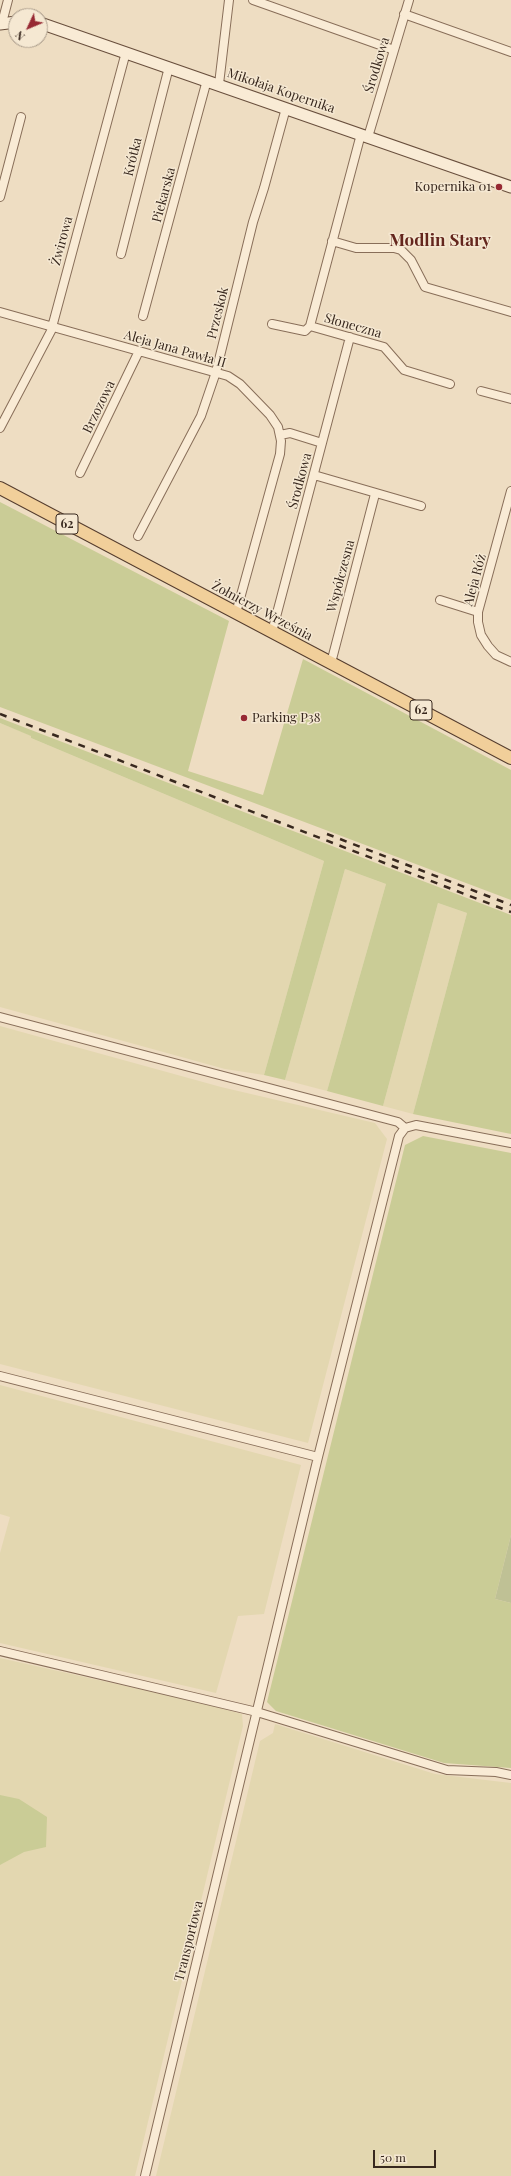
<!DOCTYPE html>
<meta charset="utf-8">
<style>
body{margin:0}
#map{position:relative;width:511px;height:2176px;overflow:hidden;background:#eeddc2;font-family:"Playfair Display",serif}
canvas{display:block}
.north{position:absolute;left:8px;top:8px;width:40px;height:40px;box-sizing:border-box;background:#f5e8d2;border:1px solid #a99b8a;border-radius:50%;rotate:226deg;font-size:11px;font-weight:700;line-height:16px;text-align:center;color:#38281e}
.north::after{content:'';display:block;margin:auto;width:14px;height:18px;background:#972933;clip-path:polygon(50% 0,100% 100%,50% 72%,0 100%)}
.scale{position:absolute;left:373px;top:2150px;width:63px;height:18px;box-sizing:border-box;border:2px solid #38281e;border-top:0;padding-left:5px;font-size:12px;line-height:14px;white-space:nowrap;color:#38281e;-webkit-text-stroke:3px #f5e8d2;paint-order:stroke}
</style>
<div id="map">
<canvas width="511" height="2176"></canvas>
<div class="north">N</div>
<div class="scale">50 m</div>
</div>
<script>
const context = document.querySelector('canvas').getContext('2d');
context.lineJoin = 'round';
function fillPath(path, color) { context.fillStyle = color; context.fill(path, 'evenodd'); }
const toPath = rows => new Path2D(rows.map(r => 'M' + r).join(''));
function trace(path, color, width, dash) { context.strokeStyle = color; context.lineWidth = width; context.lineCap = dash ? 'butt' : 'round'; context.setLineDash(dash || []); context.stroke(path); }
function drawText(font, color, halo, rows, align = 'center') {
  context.font = font + ' "Playfair Display",serif'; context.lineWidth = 3; context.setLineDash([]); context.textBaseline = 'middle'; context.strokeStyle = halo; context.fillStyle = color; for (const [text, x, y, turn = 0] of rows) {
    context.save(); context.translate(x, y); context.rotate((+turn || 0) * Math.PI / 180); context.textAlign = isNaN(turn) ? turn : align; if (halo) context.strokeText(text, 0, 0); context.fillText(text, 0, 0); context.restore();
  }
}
fillPath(toPath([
 [0,723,32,736,31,738,324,861,264,1075,225,1069,0,1007],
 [345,869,386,884,327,1091,285,1080],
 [438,903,467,913,413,1114,383,1106],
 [0,1026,221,1087,375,1123,387,1139,308,1443,0,1364],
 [0,1385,301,1465,264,1614,238,1616,216,1693,0,1643,0,1553,10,1517,0,1514],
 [0,1658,210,1705,242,1714,243,1726,135,2176,0,2176],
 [275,1724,435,1774,511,1783,511,2176,156,2176,260,1741,273,1733]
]), '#e3d7b0');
fillPath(toPath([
 [0,502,229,621,188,771,263,795,303,659,511,770,511,900,0,707],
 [0,718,511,915,511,1134,413,1114,467,913,438,903,383,1106,327,1091,386,884,345,869,285,1080,264,1075,324,861,31,738,31,736,0,723],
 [423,1136,511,1153,511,1535,495,1599,511,1603,511,1768,444,1763,276,1711,267,1702,405,1145],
 [0,1795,19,1799,47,1817,46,1847,24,1852,0,1865]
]), '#cacc96');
fillPath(toPath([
 [511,1535,511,1603,495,1599]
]), '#bfc195');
const street = toPath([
 [253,0,394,50],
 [404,14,511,52],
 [0,23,2,23,8,0],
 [219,84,229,0],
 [368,137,409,0],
 [0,197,21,117],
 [332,241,356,248,394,248,401,250,411,260,425,287,511,312],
 [121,254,169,67],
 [0,312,228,376,240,384,270,415,278,427,281,441,280,454,236,613],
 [143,316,207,80],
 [272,324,305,331,310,326,361,134],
 [310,326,384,347,404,370,450,384],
 [481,391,511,399],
 [0,428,51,331,126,52],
 [280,435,290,433,322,443],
 [80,473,139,351],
 [314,475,421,506],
 [511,491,478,612,478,622,481,635,488,646,496,655,511,662],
 [138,536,201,416,216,372,253,222,264,188,286,108],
 [440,600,478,612],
 [272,632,350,337],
 [331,663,375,494],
 [0,1017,398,1122,405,1128],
 [0,1376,318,1457],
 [0,1651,257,1712,447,1770,496,1772,511,1775],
 [145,2176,318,1457,399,1136,405,1128,416,1125,511,1143]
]);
const secondary = toPath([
 [40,23,511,187],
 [0,24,16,22]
]);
const primary = toPath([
 [0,488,511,758]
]);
trace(street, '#886e59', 10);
trace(secondary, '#694f3d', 13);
trace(primary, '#553d2e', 14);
trace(street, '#f9ebd5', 8);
trace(secondary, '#f9ebd5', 11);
trace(primary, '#f1cf9a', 12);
trace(toPath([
 [0,714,511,912],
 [327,834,511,905]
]), '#38281e', 2.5, [7, 7]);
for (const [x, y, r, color] of [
 [499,187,4,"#972933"],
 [244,718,4,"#972933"]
]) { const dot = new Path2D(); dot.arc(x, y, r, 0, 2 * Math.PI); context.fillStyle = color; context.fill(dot); trace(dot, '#f5e8d2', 1.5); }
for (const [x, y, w] of [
 [67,524,22],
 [421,710,22]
]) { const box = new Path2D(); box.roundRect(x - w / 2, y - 10, w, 20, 3); context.fillStyle = '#f5e8d2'; context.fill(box); trace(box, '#38281e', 1); }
drawText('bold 12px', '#38281e', null, [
 ["62",67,524],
 ["62",421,710]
]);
drawText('13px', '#38281e', '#f5e8d2', [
 ["Środkowa",377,65,-73],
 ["Mikołaja Kopernika",281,91,19],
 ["Krótka",133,157,-76],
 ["Piekarska",164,195,-75],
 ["Żwirowa",62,241,-75],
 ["Przeskok",218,313,-76],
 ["Słoneczna",353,326,16],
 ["Aleja Jana Pawła II",175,349,16],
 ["Brzozowa",99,407,-64],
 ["Środkowa",300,481,-75],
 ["Współczesna",341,576,-75],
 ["Aleja Róż",475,580,-75],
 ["Żołnierzy Września",262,611,28],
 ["Transportowa",189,1941,-76]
]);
drawText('13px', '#38281e', '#f5e8d2', [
 ["Kopernika 01",491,187],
 ["Parking P38",252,718,"left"]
], 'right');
drawText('bold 17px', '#64261d', '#f5e8d2', [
 ["Modlin Stary",440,241]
]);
</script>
